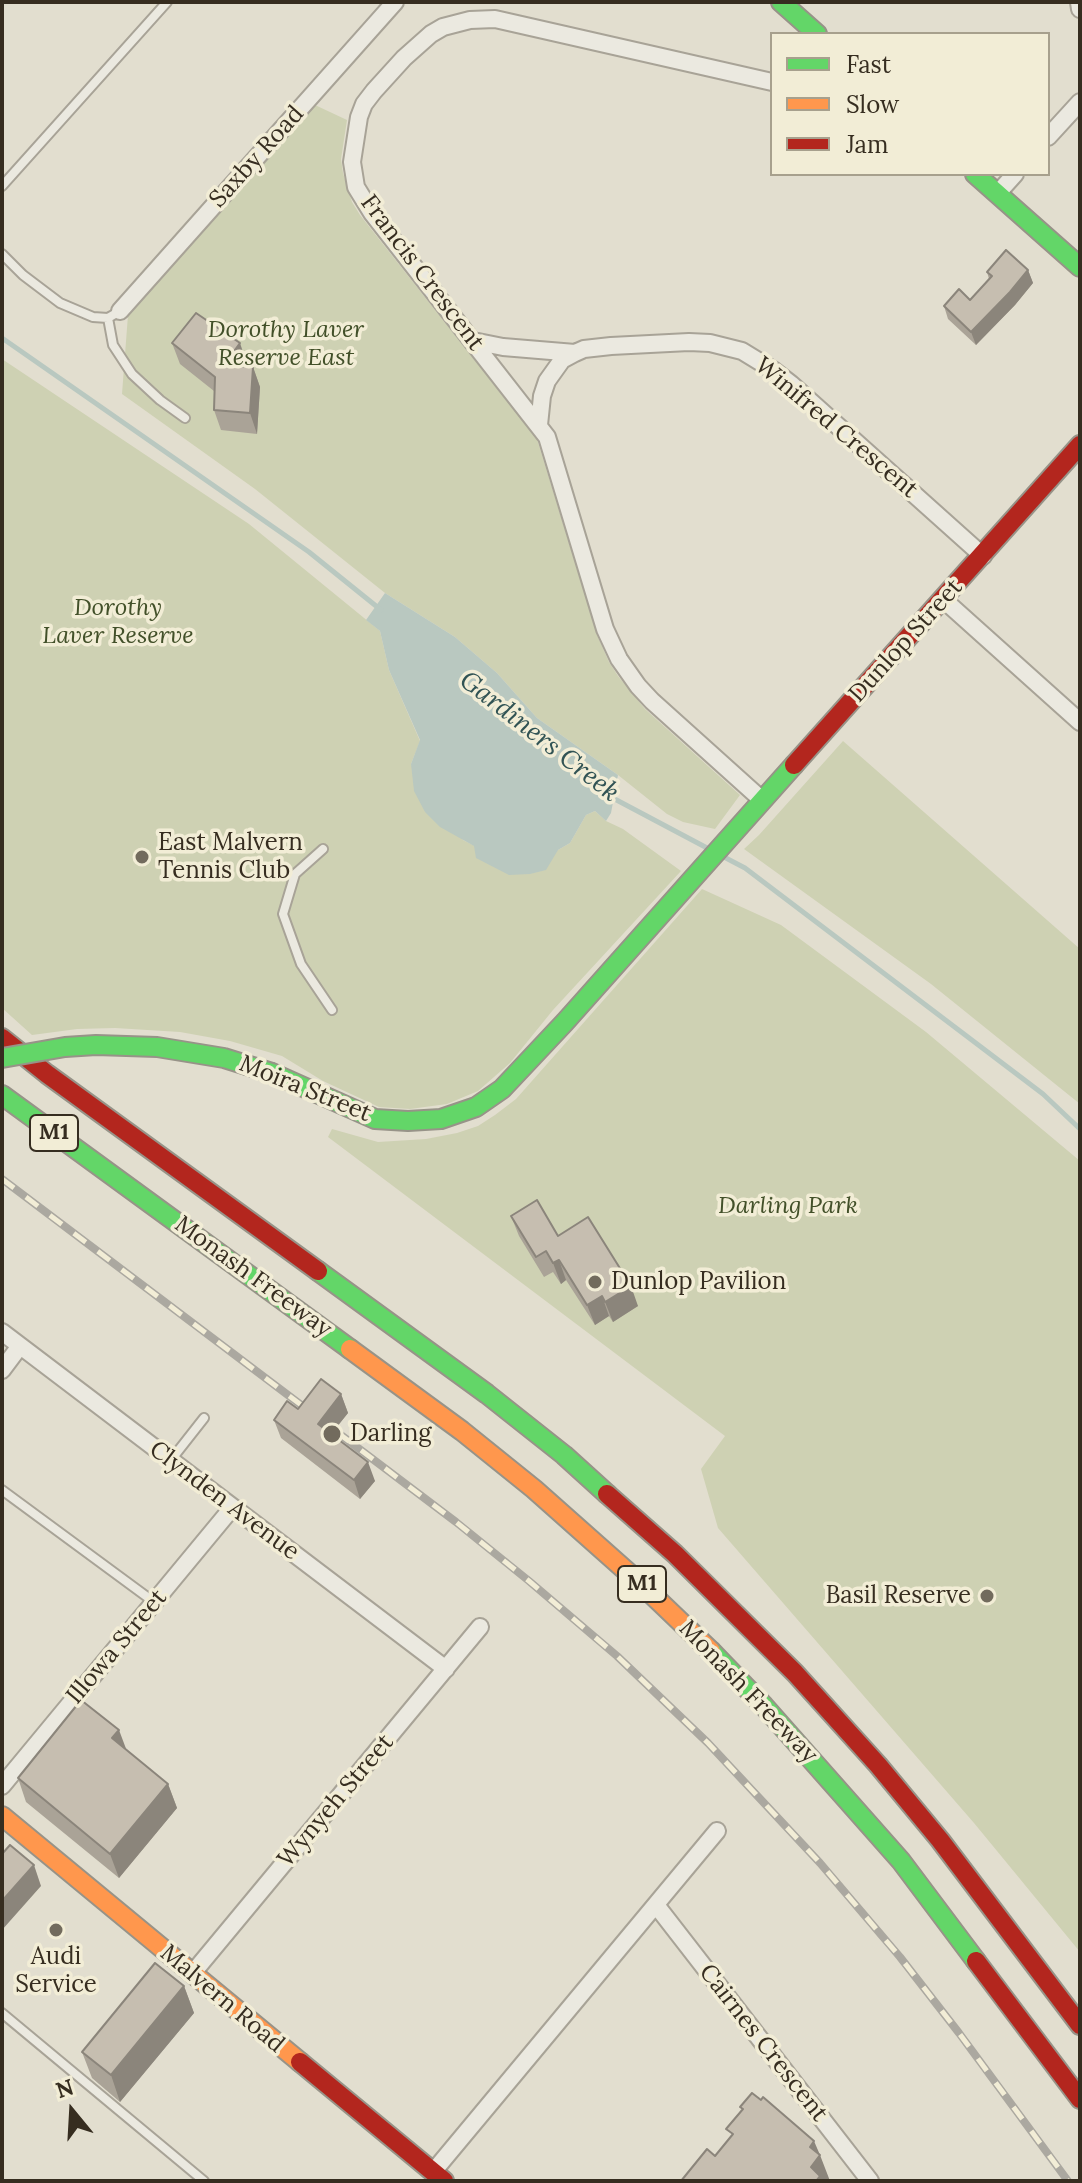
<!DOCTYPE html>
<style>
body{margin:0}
#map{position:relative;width:1082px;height:2183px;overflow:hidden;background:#e2decf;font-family:Lora,serif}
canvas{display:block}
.frame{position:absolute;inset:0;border:4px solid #362d20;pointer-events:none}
.legend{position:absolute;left:770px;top:32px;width:280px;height:144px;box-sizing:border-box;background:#f2edd6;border:2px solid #a7a08d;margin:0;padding:10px 14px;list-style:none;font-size:24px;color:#362d20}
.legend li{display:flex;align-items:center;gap:16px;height:40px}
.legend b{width:40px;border:2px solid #a7a08d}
.north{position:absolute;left:32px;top:2071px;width:80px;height:80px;-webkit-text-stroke:6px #f2edd6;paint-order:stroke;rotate:342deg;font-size:22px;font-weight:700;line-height:32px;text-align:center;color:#362d20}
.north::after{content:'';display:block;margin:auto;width:28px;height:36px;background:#362d20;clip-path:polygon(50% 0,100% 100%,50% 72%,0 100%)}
</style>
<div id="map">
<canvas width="1082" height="2183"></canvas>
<div class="frame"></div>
<ul class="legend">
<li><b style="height:10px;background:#63d668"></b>Fast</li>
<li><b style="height:10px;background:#ff974d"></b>Slow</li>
<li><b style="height:10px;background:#b3261e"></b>Jam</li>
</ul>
<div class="north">N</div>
</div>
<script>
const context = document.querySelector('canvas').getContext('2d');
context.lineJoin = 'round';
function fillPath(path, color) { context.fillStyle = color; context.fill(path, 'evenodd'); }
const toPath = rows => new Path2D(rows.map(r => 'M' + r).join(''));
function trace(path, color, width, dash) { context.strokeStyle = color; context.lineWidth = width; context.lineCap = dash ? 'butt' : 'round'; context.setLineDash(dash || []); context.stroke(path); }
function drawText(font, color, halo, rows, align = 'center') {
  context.font = font + ' Lora,serif'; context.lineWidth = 7; context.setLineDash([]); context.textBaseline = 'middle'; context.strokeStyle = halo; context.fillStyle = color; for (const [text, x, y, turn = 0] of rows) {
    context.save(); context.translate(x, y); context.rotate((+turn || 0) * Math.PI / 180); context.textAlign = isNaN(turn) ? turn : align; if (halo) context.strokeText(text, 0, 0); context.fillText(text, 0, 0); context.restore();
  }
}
fillPath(toPath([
 [315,105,347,120,341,159,343,173,352,202,360,215,537,439,598,637,609,662,618,676,645,709,740,795,715,829,683,822,667,814,618,775,537,718,497,673,455,637,385,593,255,489,122,394,128,315],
 [2,359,249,524,380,631,389,670,420,741,411,764,463,840,475,846,558,850,570,843,586,815,595,811,606,821,623,829,681,871,553,1010,510,1063,478,1091,447,1104,410,1109,379,1107,323,1081,282,1056,230,1041,180,1032,115,1028,77,1029,32,1035,2,1008],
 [843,741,1080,949,1080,1104,931,984,744,849,759,835],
 [702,889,781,925,926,1032,1080,1161,1080,1952,974,1823,718,1528,701,1469,725,1436,328,1137,332,1129,378,1142,426,1139,457,1133,478,1126,495,1115,516,1099]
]), '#ced1b3');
fillPath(toPath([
 [385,593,455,637,497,673,537,718,618,775,611,813,606,821,595,811,586,815,570,843,558,850,546,870,530,874,509,875,476,858,474,846,440,827,425,812,414,791,411,764,420,740,389,670,380,631,366,620]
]), '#b9c8c0');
trace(toPath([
 [2,338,309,552,381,610],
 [609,796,709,849],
 [722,856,745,868,1043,1094,1080,1129]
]), '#b9c8c0', 5);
const lane = toPath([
 [2,186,167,2],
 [2,254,23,275,60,303,93,317,108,318,120,311],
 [108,318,113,345,132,374,160,400,185,418],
 [323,849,295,874,283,914,301,964,332,1010],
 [171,1460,204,1418],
 [2,1490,154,1602],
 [2,2013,204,2181]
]);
const street = toPath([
 [1079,2,1080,9],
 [1048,137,1080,102],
 [997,194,1015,174],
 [120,311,395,2],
 [473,341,503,347,575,353,584,349,611,346,689,342,710,343,742,351,773,370,791,384,983,556],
 [539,425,542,396,547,381,562,360,575,353],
 [944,600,1080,722],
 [762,800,652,701,638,686,619,659,605,629,547,437,372,213,356,187,352,162,359,117,364,104,374,91,404,58,431,34,443,27,470,20,495,19,517,24,772,82],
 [2,1332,446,1669],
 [2,1370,20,1346],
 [2,1786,232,1508],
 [656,1905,870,2181],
 [192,1974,480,1627],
 [433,2172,717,1831]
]);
const fast = toPath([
 [781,2,817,34],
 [975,174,1080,267],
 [272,1073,375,1119,408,1121,441,1119,476,1107,502,1089,565,1022,794,765],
 [2,1095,350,1349],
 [318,1271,487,1394,564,1455,607,1494],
 [711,1651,764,1706,901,1861,976,1961]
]);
const slow = toPath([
 [350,1349,462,1431,534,1489,641,1584,711,1651],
 [2,1816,300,2062]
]);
const jam = toPath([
 [794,765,1080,445],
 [2,1038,47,1074,318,1271],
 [607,1494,675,1554,795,1673,878,1765,940,1840,1080,2025],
 [976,1961,1080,2099],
 [300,2062,444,2181]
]);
trace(lane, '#a8a397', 12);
trace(street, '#a8a397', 20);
trace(fast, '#979388', 22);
trace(slow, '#979388', 22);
trace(jam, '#979388', 22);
trace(lane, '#ebe9e0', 8);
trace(street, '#ebe9e0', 16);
trace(fast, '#63d668', 18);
trace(slow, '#ff974d', 18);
trace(jam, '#b3261e', 18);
const rail = toPath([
 [2,1179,456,1522,529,1581,617,1656,708,1743,820,1863,900,1957,959,2033,1068,2181]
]);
trace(rail, '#aba8a0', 8);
trace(rail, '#f2edd6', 5, [15]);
const fastBridge = toPath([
 [2,1058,65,1047,96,1045,157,1047,224,1058,272,1073]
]);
trace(fastBridge, '#979388', 22, []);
trace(fastBridge, '#63d668', 18);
fillPath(toPath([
 [1028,270,1033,283,1015,305,976,345,948,319,944,306,970,300,989,279,987,272],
 [172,343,247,364,245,366,253,367,260,387,257,434,221,430,214,410,214,391,180,364],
 [511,1216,558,1236,638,1306,613,1322,609,1316,595,1325,566,1280,561,1284,553,1272,544,1277,519,1236],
 [341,1394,348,1413,331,1434,375,1481,360,1499,281,1438,274,1420,298,1409],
 [18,1778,168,1784,177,1808,119,1878,26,1802],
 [184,1986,194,2013,120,2102,92,2078,82,2052]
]), '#aaa397');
fillPath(toPath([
 [1028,270,1033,283,1015,305,976,345,971,332],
 [240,343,247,364,231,386,224,365],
 [253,367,260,387,257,434,250,413],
 [559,1260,566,1280,561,1284,553,1263],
 [631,1286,638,1306,613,1322,605,1302],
 [602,1296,609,1316,595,1325,587,1305],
 [341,1394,348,1413,324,1443,318,1424],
 [368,1462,375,1481,360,1499,354,1480],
 [119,1730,128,1754,112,1738],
 [168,1784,177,1808,119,1878,110,1854],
 [34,1865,41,1886,2,1930,2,1901],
 [184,1986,194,2013,120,2102,111,2075],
 [814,2141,820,2155,830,2181,815,2181,811,2167,810,2147]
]), '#8b857b');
const building = toPath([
 [1006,250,1028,270,1010,292,971,332,944,306,959,289,970,300,992,276,987,272,1006,250],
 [196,313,240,343,224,365,253,367,250,413,214,410,215,377,172,343,196,313],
 [537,1200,558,1236,588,1217,631,1286,605,1302,602,1296,587,1305,559,1260,553,1263,546,1251,536,1257,511,1216,537,1200],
 [321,1379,341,1394,318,1424,368,1462,354,1480,274,1420,287,1401,298,1409,321,1379],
 [81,1700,119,1730,112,1738,168,1784,110,1854,18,1778,81,1700],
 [10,1845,34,1865,2,1901,2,1854,10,1845],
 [155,1963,184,1986,111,2075,82,2052,155,1963],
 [752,2093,761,2100,763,2097,814,2141,810,2147,820,2155,811,2167,820,2176,816,2181,681,2181,707,2149,715,2156,733,2134,726,2129,743,2109,740,2107,752,2093]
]);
fillPath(building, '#c6beb0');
trace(building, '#8b857b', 2);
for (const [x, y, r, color] of [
 [142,857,8,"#726b5d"],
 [595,1282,8,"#726b5d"],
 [332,1434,10,"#726b5d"],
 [987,1596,8,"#726b5d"],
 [56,1930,8,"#726b5d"]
]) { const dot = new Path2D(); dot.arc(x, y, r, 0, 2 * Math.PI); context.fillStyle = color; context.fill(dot); trace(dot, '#f2edd6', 3); }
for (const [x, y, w] of [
 [54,1133,48],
 [642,1584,48]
]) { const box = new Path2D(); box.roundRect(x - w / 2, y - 18, w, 36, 6); context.fillStyle = '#f2edd6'; context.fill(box); trace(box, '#362d20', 2); }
drawText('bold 22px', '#362d20', null, [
 ["M1",54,1133],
 ["M1",642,1584]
]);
drawText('24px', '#362d20', '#f2edd6', [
 ["Saxby Road",257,157,-48],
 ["Francis Crescent",422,273,53],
 ["Winifred Crescent",836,428,40],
 ["Dunlop Street",906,641,-48],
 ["Moira Street",305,1089,22],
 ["Monash Freeway",253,1277,36],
 ["Clynden Avenue",224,1501,37],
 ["Illowa Street",117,1647,-50],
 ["Monash Freeway",748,1692,46],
 ["Wynyeh Street",336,1801,-50],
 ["Malvern Road",222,1999,40],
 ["Cairnes Crescent",763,2043,52]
]);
drawText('italic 24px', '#425029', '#f2edd6', [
 ["Dorothy Laver",286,330],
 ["Reserve East",286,358],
 ["Dorothy",118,608],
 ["Laver Reserve",118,636],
 ["Darling Park",788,1206]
]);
drawText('24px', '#362d20', '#f2edd6', [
 ["East Malvern",158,843],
 ["Tennis Club",158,871],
 ["Dunlop Pavilion",611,1282],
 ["Darling",350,1434],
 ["Basil Reserve",971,1596,"right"],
 ["Audi",56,1957,"center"],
 ["Service",56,1985,"center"]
], 'left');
drawText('italic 26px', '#315354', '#f2edd6', [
 ["Gardiners Creek",539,737,38]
]);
</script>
